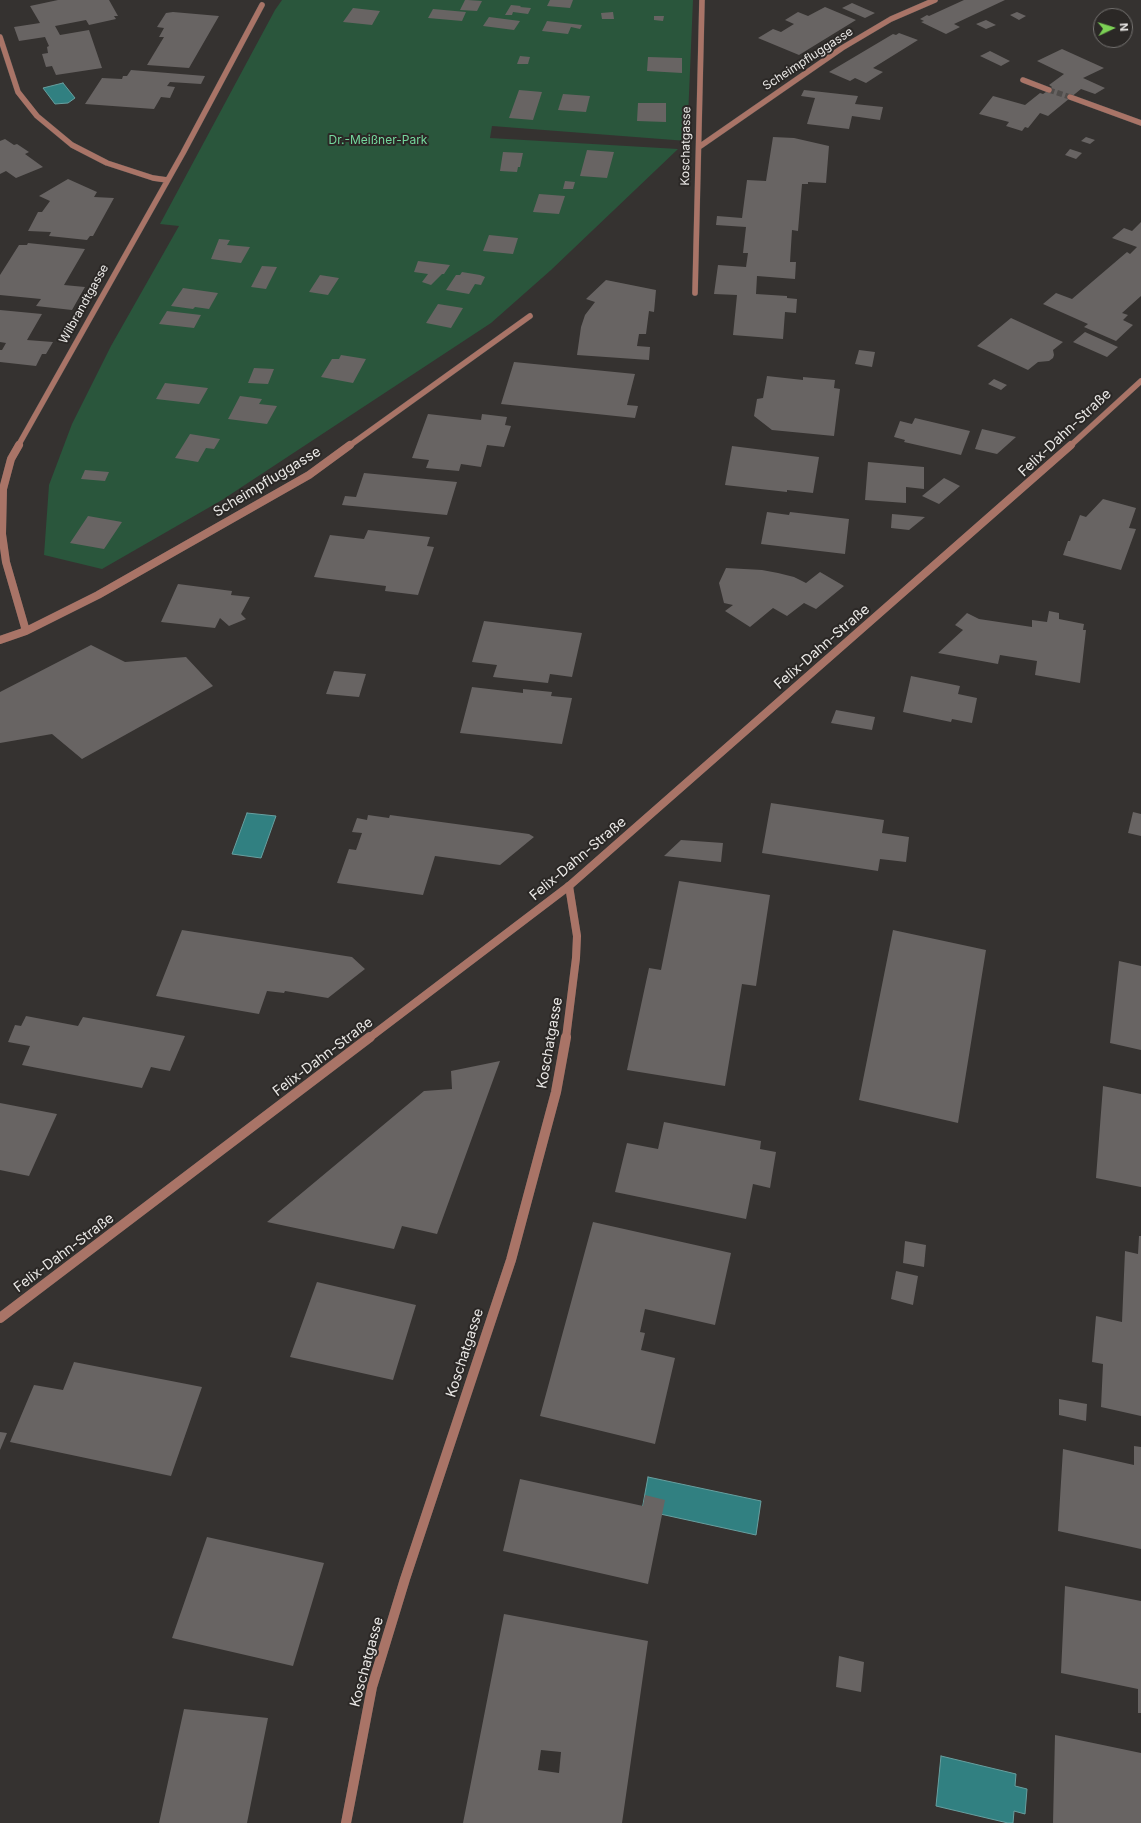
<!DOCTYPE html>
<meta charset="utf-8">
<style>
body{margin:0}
#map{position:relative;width:1141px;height:1823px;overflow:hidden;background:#353230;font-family:Inter,sans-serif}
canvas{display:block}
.north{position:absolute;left:1093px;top:8px;width:40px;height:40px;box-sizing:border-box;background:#2b2826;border:1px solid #777573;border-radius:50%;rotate:86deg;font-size:11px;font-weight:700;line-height:16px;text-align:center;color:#eae8e6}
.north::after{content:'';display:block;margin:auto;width:14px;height:18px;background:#7cd155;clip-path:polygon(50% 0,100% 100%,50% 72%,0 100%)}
</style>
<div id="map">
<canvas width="1141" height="1823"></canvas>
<div class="north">N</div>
</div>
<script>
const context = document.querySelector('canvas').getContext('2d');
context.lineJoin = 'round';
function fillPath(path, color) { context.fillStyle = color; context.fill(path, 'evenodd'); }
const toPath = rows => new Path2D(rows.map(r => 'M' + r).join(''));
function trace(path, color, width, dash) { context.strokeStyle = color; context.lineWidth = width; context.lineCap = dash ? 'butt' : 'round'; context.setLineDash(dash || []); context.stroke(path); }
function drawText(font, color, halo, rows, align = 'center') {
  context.font = font + ' Inter,sans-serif'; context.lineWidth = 4; context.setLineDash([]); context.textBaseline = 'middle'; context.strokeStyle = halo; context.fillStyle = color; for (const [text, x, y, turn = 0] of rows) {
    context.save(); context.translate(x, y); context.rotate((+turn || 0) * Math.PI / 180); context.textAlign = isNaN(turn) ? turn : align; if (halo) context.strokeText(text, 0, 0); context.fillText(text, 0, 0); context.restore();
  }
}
fillPath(toPath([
 [282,0,693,0,687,141,492,126,490,138,678,149,551,270,491,323,222,500,102,569,44,555,49,485,72,424,111,346,179,226,160,224,275,10]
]), '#2a563c');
const water = toPath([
 [63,83,75,98,68,103,55,104,43,88,63,83],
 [247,813,276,816,261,858,232,854,247,813],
 [648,1477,761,1501,756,1535,642,1510,648,1477],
 [941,1756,1016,1774,1015,1786,1027,1789,1025,1814,1014,1811,1013,1823,1008,1823,936,1806,941,1756]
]);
fillPath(water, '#318081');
trace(water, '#689f9f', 1);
fillPath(toPath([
 [58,0,109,0,118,16,114,16,116,19,89,25,86,20,55,26,60,35,89,30,102,68,56,75,52,66,46,67,42,54,48,53,47,47,49,46,45,37,19,41,14,27,40,23,30,6],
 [465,0,468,0,482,1,477,11,460,10],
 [550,0,573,0,570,8,547,6],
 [964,0,1005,0,954,24,960,27,946,34,921,22,924,21,920,19,927,15,929,16],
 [852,3,875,13,865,18,842,8],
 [511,5,521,6,520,7,531,8,528,14,513,12,512,15,505,15],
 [825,7,856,20,799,55,758,38,773,29,781,32,794,24,785,20,798,12,808,16],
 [353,8,380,11,372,25,343,22],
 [433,9,466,12,462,21,428,18],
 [173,12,219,16,189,68,147,65,164,37,159,37,164,28,157,27,166,13],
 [613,12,614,19,602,19,601,13],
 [1017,12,1026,16,1019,20,1010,15],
 [654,16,664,16,663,21,654,20],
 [489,17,520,21,514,30,483,26],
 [986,20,996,25,986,29,976,24],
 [547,21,582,25,580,29,571,27,568,34,542,31],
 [899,33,918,40,873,68,883,72,866,83,855,78,850,81,829,72,893,34,896,35],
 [1062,49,1104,68,1083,78,1105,88,1095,94,1081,89,1048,116,1040,113,1028,128,1025,127,1022,131,1006,126,1009,122,979,114,993,96,1025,105,1040,93,1043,94,1049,90,1052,87,1049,85,1064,74,1037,61],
 [990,51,1010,61,1001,66,980,56],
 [520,56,530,57,528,64,517,64],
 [648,57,682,58,682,73,647,71],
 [131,70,205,76,201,84,170,82,167,86,175,87,170,98,161,97,154,109,85,104,102,78,122,79,123,76,127,76],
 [519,90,542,92,533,120,509,118],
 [804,90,858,96,855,104,883,107,880,120,852,116,849,129,807,124,815,98,801,96],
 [563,94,590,96,586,112,558,110],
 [638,103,666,103,666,122,637,121],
 [773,137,794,138,829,146,826,183,808,182,808,184,802,184,798,231,792,230,790,262,796,262,795,279,757,276,756,294,787,296,787,298,797,299,796,313,785,312,783,339,733,335,737,295,714,294,718,265,746,267,748,253,743,253,746,227,716,225,717,216,742,218,747,180,766,181],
 [1086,137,1095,140,1090,144,1081,141],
 [5,139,14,145,17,144,29,152,25,154,43,167,16,178,6,171,0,174,0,141],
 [1070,149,1082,153,1076,159,1065,155],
 [587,150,614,152,607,178,580,176],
 [503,152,523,153,520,167,518,167,517,172,500,171],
 [68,179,97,192,94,197,114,198,93,236,90,236,87,240,49,236,51,232,28,231,38,212,42,212,50,201,39,196],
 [565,181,575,182,573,189,563,189],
 [539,194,565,196,559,214,533,212],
 [1141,222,1141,296,1122,313,1128,315,1123,320,1133,325,1116,341,1084,327,1088,324,1043,304,1056,293,1072,299,1127,252,1130,254,1137,247,1112,238,1124,228,1132,231],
 [489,235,518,238,513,254,483,251],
 [219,239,230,240,227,245,250,247,241,263,211,259],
 [28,243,85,249,64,285,85,287,72,310,36,306,41,299,0,295,0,275,19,245,27,245],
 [418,261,450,265,444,274,442,274,431,285,422,282,428,274,414,272],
 [262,266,277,267,266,289,251,287],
 [462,272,480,275,485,277,481,285,475,284,469,294,446,290,456,275,460,275],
 [320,275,339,278,328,295,309,292],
 [606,280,656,290,654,312,649,311,646,334,639,334,637,346,650,347,649,360,577,355,581,327,585,315,595,302,586,299],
 [183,288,218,293,209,309,195,307,193,309,171,306],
 [438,304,463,308,451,328,426,323],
 [0,310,42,314,27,340,53,342,46,354,42,354,36,366,0,362,0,350,2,350,6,343,0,342],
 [167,311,201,315,194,328,159,324],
 [1011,318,1063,342,1053,350,1054,355,1053,358,1049,361,1038,362,1028,370,977,346],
 [1085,332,1118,347,1107,357,1073,342],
 [859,350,875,352,872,367,855,364],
 [341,355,366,359,353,383,321,377,332,359,339,359],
 [514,362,635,374,627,405,638,406,635,418,501,404],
 [254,368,274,369,268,384,248,383],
 [767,376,803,380,803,377,835,380,834,388,840,389,834,436,772,430,754,416,757,399,763,398],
 [994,379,1007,385,1001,390,988,384],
 [165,383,208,388,199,404,156,399],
 [240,396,262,399,259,404,277,406,267,424,228,419],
 [428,414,481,420,482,414,507,417,505,425,511,426,504,447,487,445,481,467,461,464,459,471,426,468,429,460,412,458],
 [915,418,970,431,961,455,904,442,905,440,894,437,900,421,912,424],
 [982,429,1016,437,997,454,975,449],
 [190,434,220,439,214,449,206,448,198,462,175,458],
 [732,446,819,457,813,493,787,490,787,492,725,485],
 [868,462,924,467,924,489,906,487,906,503,865,500],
 [85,470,109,472,105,481,81,479],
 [364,473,457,482,447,515,342,505,345,496,356,497],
 [944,478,960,486,939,504,922,496],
 [1103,499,1136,508,1129,528,1136,529,1121,570,1063,555,1068,541,1070,541,1080,515,1086,517],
 [767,512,789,515,790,512,849,519,845,554,761,544],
 [892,514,925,517,909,530,891,528],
 [88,516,122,522,104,549,70,543],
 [368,530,430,537,427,546,434,547,418,595,385,591,386,586,314,577,330,535,364,539],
 [726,568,762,570,778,573,794,577,806,583,820,572,844,586,816,609,804,603,787,616,773,608,750,627,725,611,733,605,724,603,719,583],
 [178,584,232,591,231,595,250,597,241,614,246,619,229,626,220,618,215,628,161,622],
 [1049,611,1059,613,1059,619,1084,624,1083,630,1086,630,1080,683,1035,675,1037,661,1000,655,998,664,938,653,963,630,955,625,967,613,979,619,1032,627,1032,620,1047,622],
 [484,621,582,633,572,677,550,674,548,683,493,677,497,665,472,662],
 [91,645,125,662,186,657,213,686,82,759,52,734,0,743,0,692],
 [334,671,366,674,359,697,326,694],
 [911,676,960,686,958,694,977,698,972,723,952,719,951,722,903,712],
 [472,687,523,693,523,689,552,692,551,696,572,698,562,744,460,733],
 [836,710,875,717,872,730,831,723],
 [771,803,884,820,882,833,909,837,906,862,880,859,878,871,762,853],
 [1133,812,1141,814,1141,836,1128,833],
 [368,815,389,818,390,815,529,834,534,837,500,865,435,856,423,895,337,883,349,849,356,850,362,833,352,832,357,818,367,820],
 [681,840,723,843,721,862,664,856],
 [679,881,770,895,756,986,742,984,725,1086,627,1070,649,968,661,970],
 [182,930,352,957,365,969,328,998,285,991,284,993,267,991,259,1014,156,996],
 [893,930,986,950,958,1123,859,1100],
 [1119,961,1141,966,1141,1050,1110,1043],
 [26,1016,78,1026,83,1017,185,1036,170,1071,151,1067,142,1088,22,1065,30,1046,8,1042,15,1025,21,1026],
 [500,1061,437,1234,402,1226,394,1249,267,1222,424,1091,452,1089,451,1071],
 [1103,1086,1141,1094,1141,1187,1096,1178],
 [0,1103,57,1114,29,1176,0,1170],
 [664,1122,761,1141,760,1149,776,1152,770,1188,753,1184,746,1219,615,1192,627,1143,658,1149],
 [593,1222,731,1253,715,1325,645,1309,640,1332,645,1333,641,1350,675,1358,655,1444,540,1416],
 [1139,1236,1141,1236,1141,1416,1101,1407,1103,1364,1092,1362,1096,1316,1122,1322,1125,1251,1138,1254],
 [905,1241,926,1245,924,1267,903,1263],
 [896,1271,918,1276,913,1305,891,1299],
 [317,1282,416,1305,393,1380,290,1357],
 [74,1362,202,1387,171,1476,10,1442,34,1385,63,1390],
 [1059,1399,1087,1404,1086,1421,1059,1415],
 [0,1432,7,1433,0,1450],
 [1134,1446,1141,1447,1141,1549,1058,1531,1063,1449,1134,1465],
 [520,1479,643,1506,645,1495,665,1500,648,1584,503,1551],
 [207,1537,324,1563,293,1666,172,1638],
 [1065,1586,1141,1601,1141,1713,1138,1713,1138,1689,1061,1673],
 [504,1614,648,1641,622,1823,463,1823],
 [541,1750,561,1752,559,1773,538,1770],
 [839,1656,864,1662,861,1692,836,1687],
 [184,1709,268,1718,247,1823,159,1823],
 [1055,1735,1141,1753,1141,1823,1053,1823]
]), '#686463');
trace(toPath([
 [1049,90,1070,97]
]), '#504d4b', 5.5, [5.5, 3]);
const minorFar2 = toPath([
 [0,37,18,92,37,116,72,145,107,163,153,178,167,180],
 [1023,80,1049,90],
 [1070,97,1141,123],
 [699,147,842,48,891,19,935,0],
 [695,293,702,0],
 [18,446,183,153,262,5],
 [349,446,530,316]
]);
const minorFar1 = toPath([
 [19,445,11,459,3,489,2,534,6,562,26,631],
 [0,640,26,631,98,595,309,475,350,445],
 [566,1038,576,958,577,936,569,886]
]);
const minor = toPath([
 [346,1823,372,1687,405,1579,511,1260,556,1092,566,1037]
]);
const tertiaryFar2 = toPath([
 [1070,446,1141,381]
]);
const tertiaryFar1 = toPath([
 [369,1038,569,886,1071,445]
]);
const tertiary = toPath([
 [0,1318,370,1037]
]);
trace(minorFar2, '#524f4d', 6);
trace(minorFar1, '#524f4d', 8);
trace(minor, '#524f4d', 10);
trace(tertiaryFar2, '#524f4d', 6);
trace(tertiaryFar1, '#524f4d', 8);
trace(tertiary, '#524f4d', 10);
trace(minorFar2, '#a97467', 5.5);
trace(minorFar1, '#a97467', 8);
trace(minor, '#a97467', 10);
trace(tertiaryFar2, '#a97467', 5.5);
trace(tertiaryFar1, '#a97467', 8);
trace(tertiary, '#a97467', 10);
drawText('12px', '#eae8e6', '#2b2826', [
 ["Scheimpfluggasse",808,59,-33],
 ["Koschatgasse",686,146,-89],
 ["Wilbrandtgasse",84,304,-61]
]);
drawText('12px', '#75d89e', '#2b2826', [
 ["Dr.-Meißner-Park",378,140]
]);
drawText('14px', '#eae8e6', '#2b2826', [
 ["Felix-Dahn-Straße",1065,433,-43],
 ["Scheimpfluggasse",267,482,-31],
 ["Felix-Dahn-Straße",822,647,-41],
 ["Felix-Dahn-Straße",578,859,-40],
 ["Koschatgasse",550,1043,-80],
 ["Felix-Dahn-Straße",323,1057,-37],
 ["Felix-Dahn-Straße",64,1253,-37],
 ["Koschatgasse",465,1353,-72],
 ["Koschatgasse",367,1662,-75]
]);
</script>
